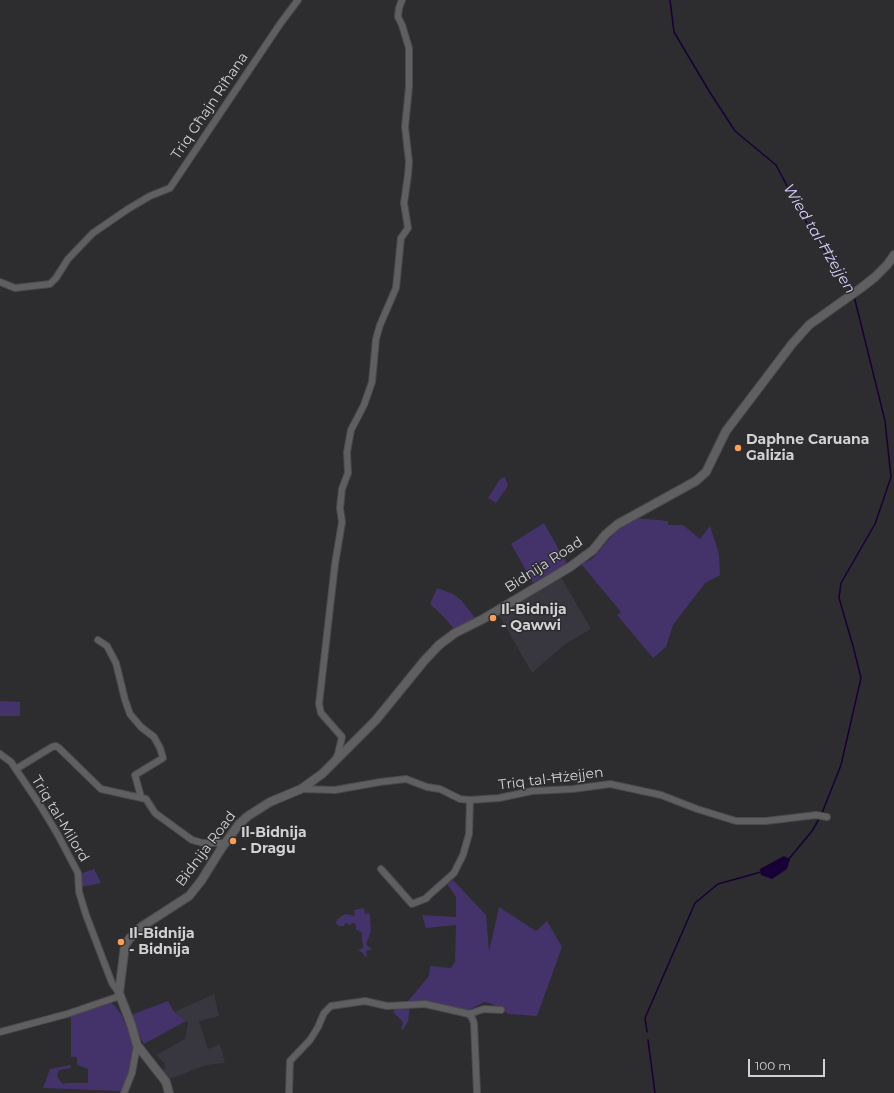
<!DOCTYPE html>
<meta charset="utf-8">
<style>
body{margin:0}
#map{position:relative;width:894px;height:1093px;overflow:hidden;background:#2d2c2f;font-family:Montserrat,sans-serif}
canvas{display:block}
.scale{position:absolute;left:748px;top:1059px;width:77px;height:18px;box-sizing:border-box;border:2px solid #d1d1d3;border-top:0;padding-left:5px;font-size:12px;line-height:14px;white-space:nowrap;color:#d1d1d3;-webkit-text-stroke:3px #2d2c2f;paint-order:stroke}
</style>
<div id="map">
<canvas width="894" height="1093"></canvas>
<div class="scale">100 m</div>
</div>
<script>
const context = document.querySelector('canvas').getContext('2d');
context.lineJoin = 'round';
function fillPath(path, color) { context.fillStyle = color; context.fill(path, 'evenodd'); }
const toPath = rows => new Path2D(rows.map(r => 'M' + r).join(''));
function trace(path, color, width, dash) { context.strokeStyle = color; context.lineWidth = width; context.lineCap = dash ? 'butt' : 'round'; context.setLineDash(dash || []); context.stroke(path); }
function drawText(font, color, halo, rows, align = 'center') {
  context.font = font + ' Montserrat,sans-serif'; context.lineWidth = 3; context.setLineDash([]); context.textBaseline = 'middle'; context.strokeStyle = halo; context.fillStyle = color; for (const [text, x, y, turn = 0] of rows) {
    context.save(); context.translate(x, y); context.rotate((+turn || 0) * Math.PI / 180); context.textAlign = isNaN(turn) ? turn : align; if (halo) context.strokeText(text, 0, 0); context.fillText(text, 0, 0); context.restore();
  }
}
fillPath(toPath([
 [561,577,591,629,564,645,532,673,499,615],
 [214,994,219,1016,199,1021,208,1049,220,1044,225,1063,206,1065,167,1080,163,1071,165,1067,165,1064,156,1055,185,1039,188,1023,174,1012]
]), '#38363e');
fillPath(toPath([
 [505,477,508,486,496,503,488,498,500,479],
 [635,518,668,521,668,525,683,525,700,539,710,526,719,554,720,575,705,583,673,625,666,647,653,658,617,615,621,612,581,564,592,559,616,531],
 [544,523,567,564,533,583,511,544],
 [437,588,453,594,461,600,476,619,455,630,444,617,430,604],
 [0,701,20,702,20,716,0,716],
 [94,869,101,883,81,887,80,874],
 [453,880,486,915,489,952,499,907,536,931,547,921,562,947,537,1016,509,1014,490,1003,484,1002,465,1012,434,1004,433,1001,408,1001,429,976,430,966,451,968,455,962,456,925,426,928,422,915,456,917,456,897,447,884],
 [364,908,365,914,369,913,370,916,371,931,366,944,372,950,368,950,366,951,367,956,365,957,363,953,358,950,363,948,363,945,362,941,362,933,358,930,356,930,356,925,354,923,352,923,351,925,345,923,344,926,339,926,336,924,337,919,340,918,341,916,346,914,355,916,354,910],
 [168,1001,174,1012,186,1021,144,1044,141,1039,131,1015],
 [110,1002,115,1006,122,1016,134,1043,134,1048,128,1076,123,1091,43,1088,50,1069,70,1065,71,1068,59,1070,57,1076,60,1081,63,1084,66,1083,88,1083,88,1069,77,1065,77,1057,71,1057,71,1016],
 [410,1006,408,1021,403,1030,401,1028,403,1024,402,1021,393,1012,395,1010,392,1008]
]), '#44336a');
fillPath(toPath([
 [784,856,790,859,787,869,772,879,761,875,760,869]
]), '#170036');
trace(toPath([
 [670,0,674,32,709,91,735,131,776,165,810,229,852,291],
 [822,813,841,765,861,678,853,646,839,598,841,583,875,524,891,477,885,421,854,296],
 [788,860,812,831,819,819],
 [647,1032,645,1018,695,903,718,884,761,872],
 [648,1040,655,1093]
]), '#170036', 1.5);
const street = toPath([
 [0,282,15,288,50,284,56,278,68,259,93,233,128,209,150,196,170,188,280,24,298,0],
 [98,640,107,646,116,663,125,700,130,714,141,727,154,737,160,748,163,758,135,775,141,797],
 [0,754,11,762,40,805,58,835,78,873,79,892,86,915,112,983,119,993],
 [336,758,338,754,342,737,321,713,319,704,335,564,342,522,340,508,342,489,348,473,347,452,351,430,364,405,372,382,376,339,380,325,396,288,401,238,408,228,404,203,408,175,409,162,405,127,409,87,409,48,402,25,398,17,399,8,402,0],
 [16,769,52,747,56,746,59,748,101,789,146,799,155,813,192,840,203,843,226,843],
 [301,789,335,790,380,782,406,779,427,787,440,789,460,799,470,800,499,798,532,791,573,789,610,784,661,795,697,809,736,821,766,821,816,815,827,817],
 [381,869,412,904,427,898,427,897,454,873,463,855,469,834,470,800],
 [469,1014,472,1018,474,1023,477,1093],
 [0,1032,67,1014,120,996],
 [124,1093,132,1073,137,1045],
 [289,1093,290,1061,310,1040,318,1027,324,1013,331,1006,365,1001,387,1006,425,1004,469,1014,484,1009,501,1010]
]);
const secondary = toPath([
 [169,1093,166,1082,137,1045,131,1024,119,993,125,945,130,938,141,927,189,896,201,881,221,849,239,824,248,816,270,802,301,789,322,774,376,720,424,661,439,645,455,633,483,619,570,567,593,550,606,534,618,524,696,481,706,472,726,431,792,344,809,325,861,288,875,277,887,265,894,255]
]);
trace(street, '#4a4a4c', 8);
trace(secondary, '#4a4a4c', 10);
trace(street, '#5f5f61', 6);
trace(secondary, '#5f5f61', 8);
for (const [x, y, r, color] of [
 [738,448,4,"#fc9d54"],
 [493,618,4,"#fc9d54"],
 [233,841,4,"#fc9d54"],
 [121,942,4,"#fc9d54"]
]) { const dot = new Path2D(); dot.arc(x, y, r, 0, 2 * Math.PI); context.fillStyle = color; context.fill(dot); trace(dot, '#2d2c2f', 1.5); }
drawText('14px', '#d1d1d3', '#2d2c2f', [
 ["Triq Għajn Riħana",210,106,-56],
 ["Bidnija Road",544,565,-33],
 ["Triq tal-Ħżejjen",551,779,-7],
 ["Triq tal-Milord",60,819,59],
 ["Bidnija Road",206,849,-53]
]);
drawText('bold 14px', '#d1d1d3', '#2d2c2f', [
 ["Daphne Caruana",746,440],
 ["Galizia",746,456],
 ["Il-Bidnija",501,610],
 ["- Qawwi",501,626],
 ["Il-Bidnija",241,833],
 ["- Dragu",241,849],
 ["Il-Bidnija",129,934],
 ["- Bidnija",129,950]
], 'left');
drawText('italic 15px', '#d8cefa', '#2d2c2f', [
 ["Wied tal-Ħżejjen",819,239,59]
]);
</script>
